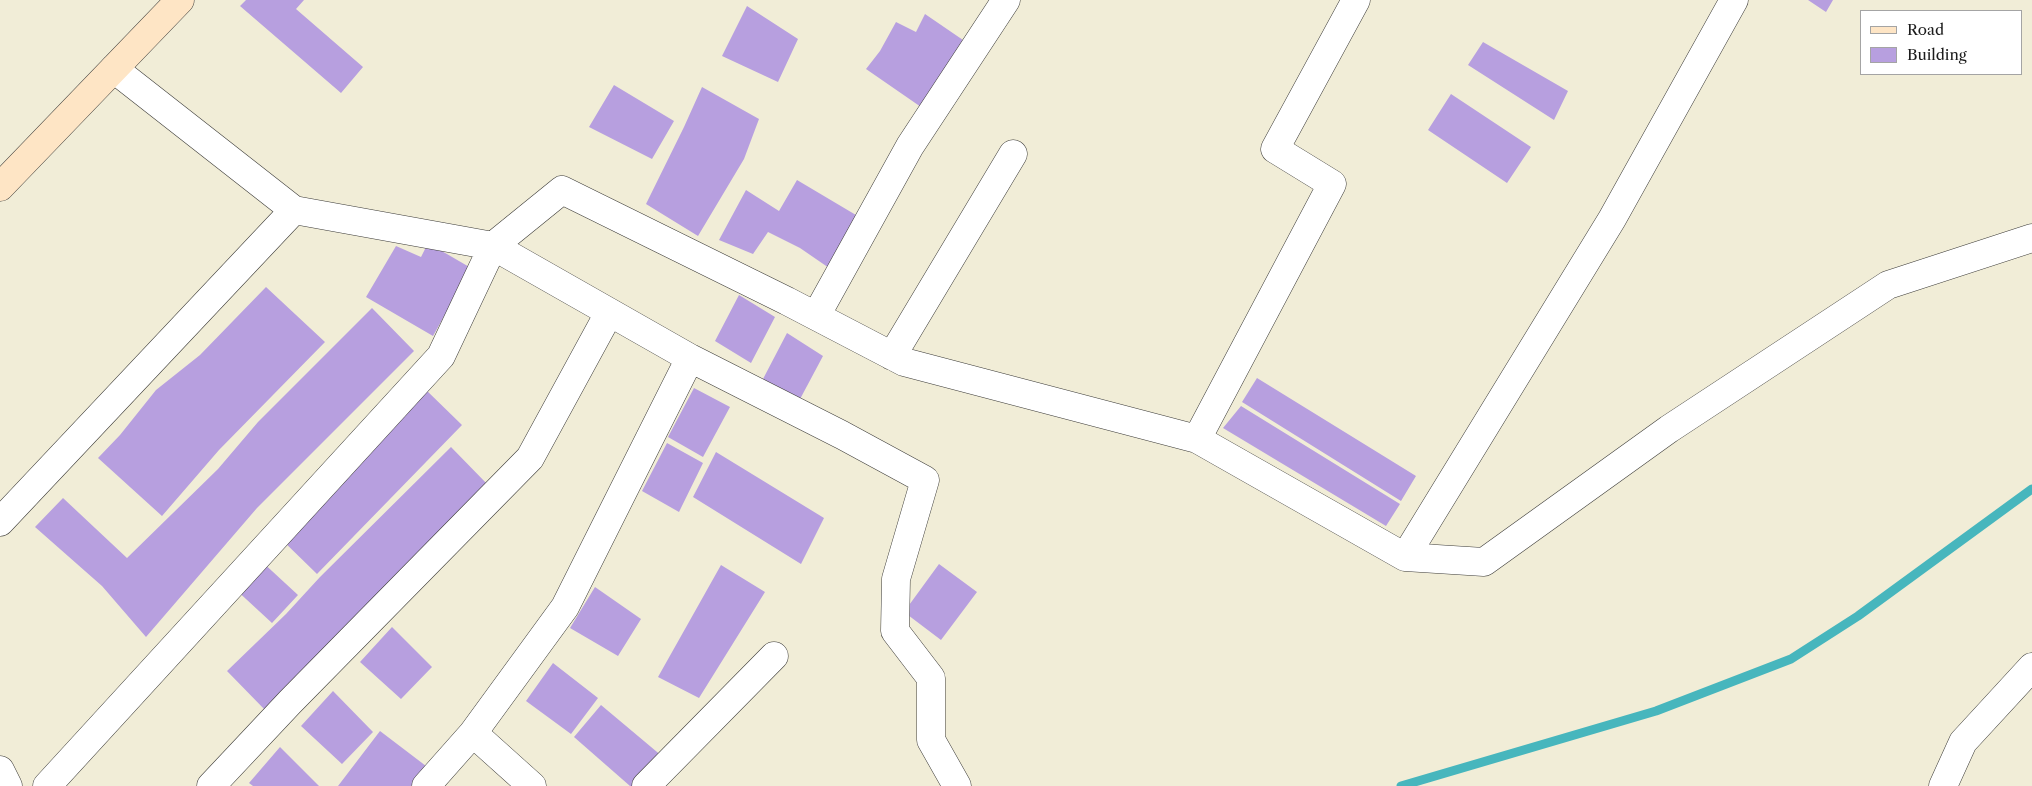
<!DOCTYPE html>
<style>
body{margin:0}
#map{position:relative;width:2032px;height:786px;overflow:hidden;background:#f1edd7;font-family:"Libre Caslon Text",serif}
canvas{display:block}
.legend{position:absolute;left:1860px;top:10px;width:162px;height:65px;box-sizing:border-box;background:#fff;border:1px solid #a4a4a4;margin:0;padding:6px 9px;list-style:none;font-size:15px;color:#1c1c1c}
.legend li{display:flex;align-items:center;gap:10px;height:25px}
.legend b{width:25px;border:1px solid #a4a4a4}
</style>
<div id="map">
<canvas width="2032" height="786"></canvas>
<ul class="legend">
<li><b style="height:6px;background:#fee5c5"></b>Road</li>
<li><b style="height:14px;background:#b79fdf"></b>Building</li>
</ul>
</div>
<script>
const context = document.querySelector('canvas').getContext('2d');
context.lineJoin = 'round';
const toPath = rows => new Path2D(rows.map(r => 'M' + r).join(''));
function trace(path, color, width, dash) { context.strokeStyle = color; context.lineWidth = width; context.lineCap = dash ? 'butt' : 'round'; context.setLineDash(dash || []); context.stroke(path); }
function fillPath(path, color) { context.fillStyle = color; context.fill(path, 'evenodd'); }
trace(toPath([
 [1401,786,1656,711,1791,659,1858,616,2032,489]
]), '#47b6bd', 9);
fillPath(toPath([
 [246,0,304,0,296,9,363,67,341,93,240,6],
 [1808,0,1833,0,1826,12],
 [747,6,798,39,778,82,722,56],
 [925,14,963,40,921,107,866,69,880,51,896,22,916,32],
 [1483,42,1568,91,1554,120,1468,65],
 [614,85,674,121,652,159,589,127],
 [702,87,759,119,744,159,698,236,646,204,684,127],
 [1451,94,1531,147,1507,183,1428,130],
 [797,180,861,218,832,270,800,248,768,232,753,254,719,240,746,190,779,211],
 [428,243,471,268,433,336,366,297,396,246,421,257],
 [266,287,325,342,219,450,162,516,98,458,120,435,156,390,200,355],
 [739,295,775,317,751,363,715,341],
 [372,308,414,351,257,508,146,637,102,586,35,527,63,498,127,558,218,469,258,422],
 [787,333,823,356,799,401,763,379],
 [1257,378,1416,476,1401,501,1242,402],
 [423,387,462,425,317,574,278,536],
 [694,388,730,407,703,457,668,437],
 [1241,406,1400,504,1386,526,1223,428],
 [667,443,703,463,679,512,642,491],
 [451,447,490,487,266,711,227,671,286,614,320,577],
 [716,452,824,518,801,564,693,497],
 [259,559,298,595,272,623,233,587],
 [939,564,977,592,941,640,904,612],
 [721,565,765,592,699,698,658,677],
 [595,587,641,619,618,656,570,628],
 [392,627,432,667,401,699,360,662],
 [553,663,598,698,571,734,526,701],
 [333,691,373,732,342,764,301,726],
 [601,705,663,757,639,786,630,786,574,737],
 [380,731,426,766,411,786,338,786],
 [280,747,319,786,253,786,249,783]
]), '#b79fdf');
const street = toPath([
 [1734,0,1612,219,1405,557,1484,562,1669,429,1888,285,2032,238],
 [114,69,294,210,493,246,562,190,787,301,904,362,1197,439,1405,557],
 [816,316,910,146,1006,0],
 [892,356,1013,154],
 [690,358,842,435,925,480,896,579,895,631,931,678,931,740,957,786],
 [1197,439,1332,184,1275,149,1356,0],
 [0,522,294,210],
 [473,733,532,786],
 [0,770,8,786],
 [47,786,441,356,493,246,690,358,565,607,473,733,426,786],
 [211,786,290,702,530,458,609,313],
 [646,786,774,656],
 [1943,786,1963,742,2032,667]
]);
const secondary = toPath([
 [0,187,180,0]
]);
trace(street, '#3c3b38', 29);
trace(secondary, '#3c3b38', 29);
trace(street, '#fff', 28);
trace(secondary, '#fee5c5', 28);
</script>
